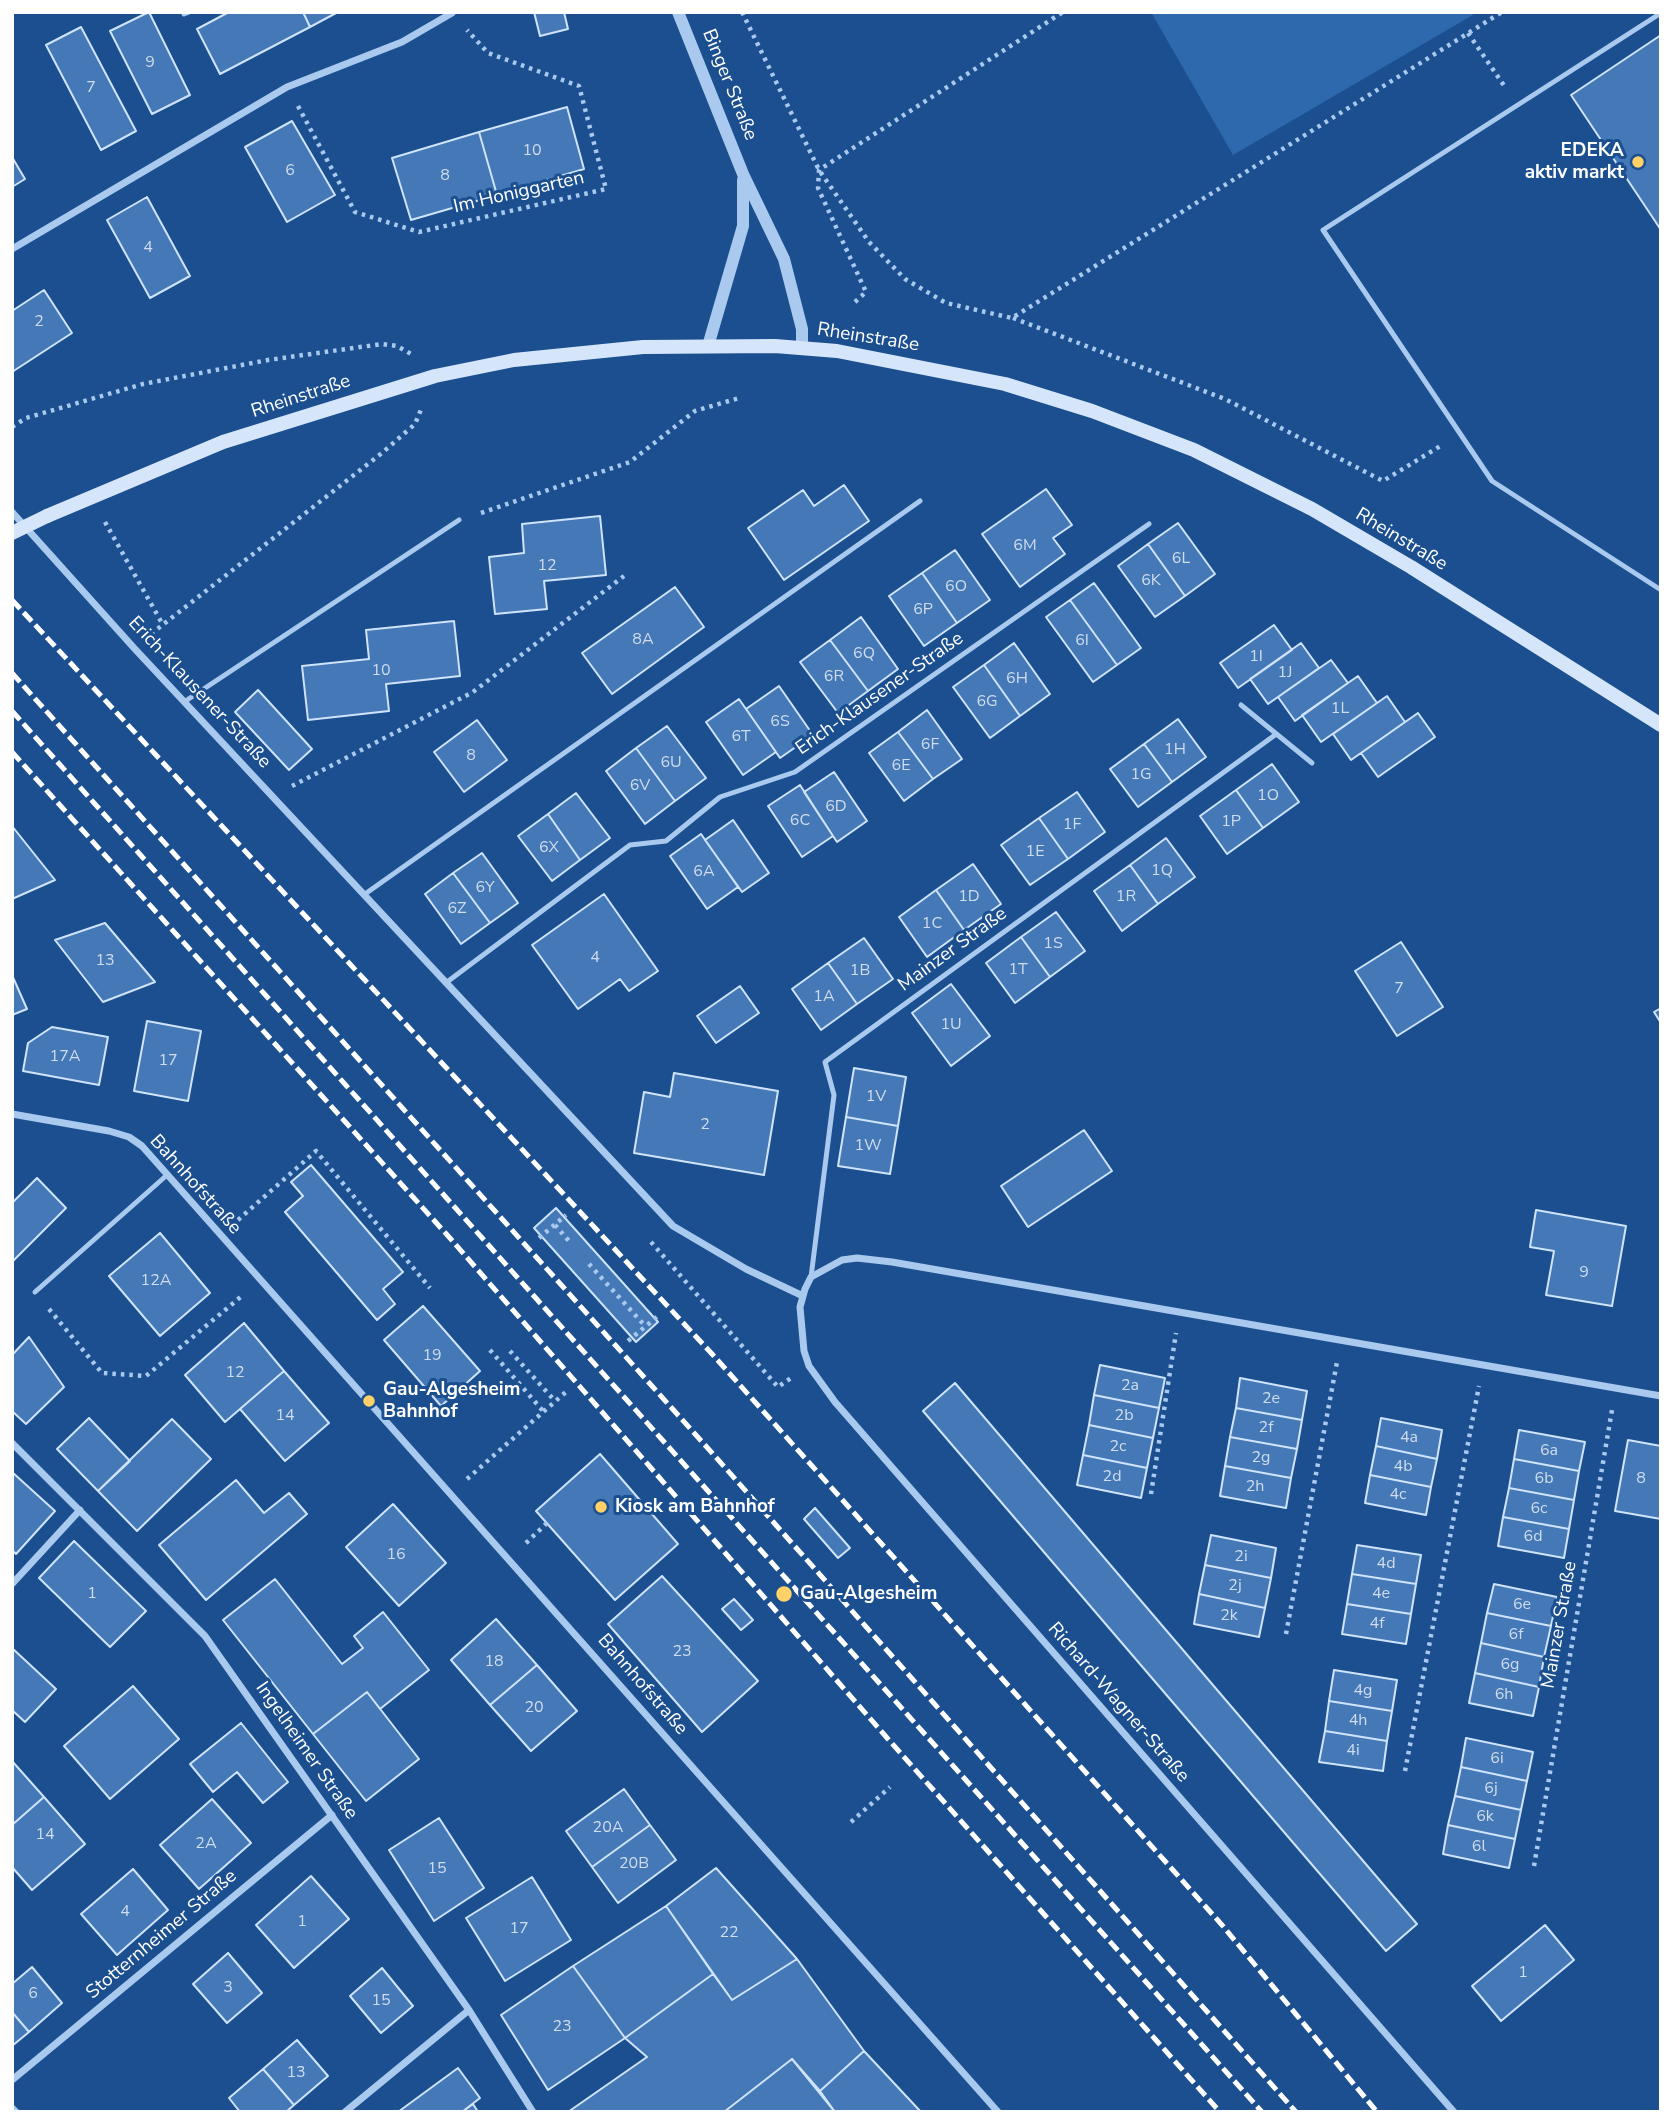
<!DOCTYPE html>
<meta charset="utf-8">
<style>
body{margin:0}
#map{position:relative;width:1673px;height:2124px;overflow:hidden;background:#1b4f8f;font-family:"Nunito Sans",sans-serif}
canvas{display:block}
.frame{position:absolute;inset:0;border:14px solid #fff;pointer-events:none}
</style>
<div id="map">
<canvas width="1673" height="2124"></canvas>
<div class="frame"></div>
</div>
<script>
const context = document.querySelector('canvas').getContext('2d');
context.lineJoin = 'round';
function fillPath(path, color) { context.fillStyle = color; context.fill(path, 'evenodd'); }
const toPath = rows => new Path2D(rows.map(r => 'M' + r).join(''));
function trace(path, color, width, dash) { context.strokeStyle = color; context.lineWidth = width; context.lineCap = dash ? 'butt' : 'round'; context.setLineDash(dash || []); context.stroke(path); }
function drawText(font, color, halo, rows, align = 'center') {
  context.font = font + ' "Nunito Sans",sans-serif'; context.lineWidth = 6; context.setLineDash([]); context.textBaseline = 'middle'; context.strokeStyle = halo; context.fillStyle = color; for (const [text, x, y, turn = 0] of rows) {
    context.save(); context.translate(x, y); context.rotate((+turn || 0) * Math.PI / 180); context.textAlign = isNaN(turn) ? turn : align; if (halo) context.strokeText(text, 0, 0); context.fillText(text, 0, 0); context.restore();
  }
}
fillPath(toPath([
 [1151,12,1478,12,1233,155]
]), '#2e69ad');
const building = toPath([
 [149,12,190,95,152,114,110,31,149,12],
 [229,12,303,12,310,27,220,74,197,29,229,12],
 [303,12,338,12,310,27,303,12],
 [534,12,564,12,568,29,540,36,534,12],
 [81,27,136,131,101,150,46,45,81,27],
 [1661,35,1661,230,1571,95,1661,35],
 [567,107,584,169,497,195,479,132,567,107],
 [292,121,335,195,287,222,245,147,292,121],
 [479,132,497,195,411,220,392,158,479,132],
 [12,157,25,179,12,187,12,157],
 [147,197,190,276,150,298,107,220,147,197],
 [44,290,72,333,12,372,12,311,44,290],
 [844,485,869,521,784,580,748,528,803,490,814,506,844,485],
 [1046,489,1072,525,1053,538,1065,554,1020,587,982,534,1046,489],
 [600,516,606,575,544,581,547,609,495,614,489,557,524,553,522,524,600,516],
 [1178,523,1215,574,1185,596,1148,544,1178,523],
 [1148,544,1185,596,1155,617,1118,566,1148,544],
 [955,550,990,600,957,623,922,573,955,550],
 [922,573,957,623,924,646,889,596,922,573],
 [1094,583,1141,648,1117,665,1070,600,1094,583],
 [675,587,704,627,612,694,582,653,675,587],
 [1070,600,1117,665,1093,682,1046,617,1070,600],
 [861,617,898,669,868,691,830,640,861,617],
 [454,621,460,676,386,684,389,711,308,720,302,666,369,659,366,630,454,621],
 [1274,625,1292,650,1238,688,1220,663,1274,625],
 [830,640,868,691,838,713,800,662,830,640],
 [1014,643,1050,694,1020,716,984,665,1014,643],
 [1301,643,1319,668,1268,704,1250,679,1301,643],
 [1331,660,1348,683,1295,721,1278,697,1331,660],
 [984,665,1020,716,990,738,953,687,984,665],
 [1358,676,1377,703,1321,742,1302,715,1358,676],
 [779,686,813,735,780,758,746,709,779,686],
 [258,690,312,749,289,770,235,712,258,690],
 [1387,696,1405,722,1351,760,1333,734,1387,696],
 [739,699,776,752,743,775,706,722,739,699],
 [927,710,962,759,933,779,898,732,927,710],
 [1418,713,1435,737,1378,777,1361,753,1418,713],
 [1178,719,1206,757,1172,782,1144,744,1178,719],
 [477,720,507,760,464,792,434,752,477,720],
 [667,726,706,778,675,801,636,748,667,726],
 [898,732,933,779,904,801,869,753,898,732],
 [1144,744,1172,782,1138,807,1110,769,1144,744],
 [636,748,675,801,645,824,606,771,636,748],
 [1272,764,1299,802,1263,828,1236,790,1272,764],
 [834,772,867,821,837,842,804,792,834,772],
 [800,785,833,836,802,857,768,806,800,785],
 [1236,790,1263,828,1227,854,1200,816,1236,790],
 [1077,792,1105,832,1068,859,1039,818,1077,792],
 [576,793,610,838,580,860,548,814,576,793],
 [548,814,580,860,552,881,518,836,548,814],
 [1039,818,1068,859,1030,885,1001,845,1039,818],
 [733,820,769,873,742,892,705,840,733,820],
 [12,826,55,880,12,899,12,826],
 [701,834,738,887,707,909,670,856,701,834],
 [1166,838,1195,877,1158,904,1130,865,1166,838],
 [482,853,518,903,490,923,453,873,482,853],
 [973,864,1001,904,964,930,936,890,973,864],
 [1130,865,1158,904,1122,931,1094,891,1130,865],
 [453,873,490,923,461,944,425,894,453,873],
 [936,890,964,930,927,957,899,917,936,890],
 [604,894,658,971,629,991,620,979,578,1009,532,945,604,894],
 [1056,912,1085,951,1050,977,1021,937,1056,912],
 [105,923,155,982,103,1002,55,940,105,923],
 [1021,937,1050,977,1015,1003,986,963,1021,937],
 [864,938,893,979,857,1004,828,963,864,938],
 [1401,942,1443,1007,1397,1036,1355,971,1401,942],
 [828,963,857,1004,821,1030,792,989,828,963],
 [12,975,27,1009,12,1015,12,975],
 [951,984,990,1036,951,1066,912,1013,951,984],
 [740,986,759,1013,716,1043,697,1016,740,986],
 [1661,1008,1661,1023,1654,1012,1661,1008],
 [147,1021,201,1031,188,1101,134,1091,147,1021],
 [52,1027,108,1037,99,1085,23,1071,28,1043,52,1027],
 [854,1068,906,1077,898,1126,846,1117,854,1068],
 [674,1073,778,1091,764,1175,634,1153,644,1092,670,1097,674,1073],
 [846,1117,898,1126,890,1174,838,1166,846,1117],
 [1084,1130,1112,1171,1028,1227,1001,1186,1084,1130],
 [311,1165,403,1272,383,1289,395,1304,377,1320,285,1212,303,1196,291,1182,311,1165],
 [37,1178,66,1208,12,1262,12,1203,37,1178],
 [556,1208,658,1322,636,1342,534,1228,556,1208],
 [1536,1210,1626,1226,1612,1306,1546,1295,1554,1251,1530,1247,1536,1210],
 [160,1233,210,1293,160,1336,109,1276,160,1233],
 [423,1306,480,1371,441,1406,384,1340,423,1306],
 [244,1323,284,1371,225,1422,185,1375,244,1323],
 [29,1337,64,1387,26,1424,12,1411,12,1355,29,1337],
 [1100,1365,1165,1378,1159,1408,1094,1395,1100,1365],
 [284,1371,329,1423,285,1461,240,1409,284,1371],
 [1240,1378,1307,1391,1302,1420,1236,1408,1240,1378],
 [955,1383,1417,1924,1386,1951,923,1411,955,1383],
 [1094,1395,1159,1408,1153,1438,1089,1425,1094,1395],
 [1236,1408,1302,1420,1297,1449,1230,1437,1236,1408],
 [89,1418,130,1461,98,1491,57,1449,89,1418],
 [1381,1418,1442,1430,1437,1459,1376,1446,1381,1418],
 [172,1419,211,1459,137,1531,98,1491,172,1419],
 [1089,1425,1153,1438,1147,1468,1083,1455,1089,1425],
 [1519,1430,1585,1442,1579,1471,1514,1459,1519,1430],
 [1230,1437,1297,1449,1291,1478,1225,1466,1230,1437],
 [1628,1440,1661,1446,1661,1519,1615,1511,1628,1440],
 [1376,1446,1437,1459,1431,1487,1370,1475,1376,1446],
 [600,1454,678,1544,615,1600,536,1511,600,1454],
 [1083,1455,1147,1468,1141,1498,1077,1485,1083,1455],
 [1514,1459,1579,1471,1574,1500,1509,1488,1514,1459],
 [1225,1466,1291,1478,1286,1508,1220,1496,1225,1466],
 [12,1472,55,1511,16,1554,12,1550,12,1472],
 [1370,1475,1431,1487,1426,1515,1365,1503,1370,1475],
 [236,1480,264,1513,289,1493,307,1514,206,1600,159,1545,236,1480],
 [1509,1488,1574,1500,1569,1529,1503,1517,1509,1488],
 [393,1504,446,1563,399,1606,346,1547,393,1504],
 [815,1508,850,1548,838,1558,804,1519,815,1508],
 [1503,1517,1569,1529,1564,1558,1498,1546,1503,1517],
 [1211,1535,1276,1548,1271,1578,1205,1565,1211,1535],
 [74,1541,146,1611,110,1647,39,1578,74,1541],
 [1357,1545,1421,1555,1416,1584,1352,1574,1357,1545],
 [1205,1565,1271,1578,1265,1608,1199,1594,1205,1565],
 [1352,1574,1416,1584,1411,1614,1347,1604,1352,1574],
 [662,1576,758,1681,702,1732,608,1624,662,1576],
 [275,1579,342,1664,363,1648,354,1636,383,1612,429,1670,380,1709,367,1692,313,1734,223,1620,275,1579],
 [1494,1584,1557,1597,1551,1626,1487,1613,1494,1584],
 [1199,1594,1265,1608,1259,1637,1194,1624,1199,1594],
 [734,1599,753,1620,741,1630,722,1609,734,1599],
 [1347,1604,1411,1614,1406,1644,1342,1634,1347,1604],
 [1487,1613,1551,1626,1544,1657,1481,1643,1487,1613],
 [496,1619,537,1665,490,1705,451,1660,496,1619],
 [1481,1643,1544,1657,1539,1687,1475,1673,1481,1643],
 [12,1648,56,1689,25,1722,12,1710,12,1648],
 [537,1665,577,1711,531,1751,490,1705,537,1665],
 [1334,1670,1397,1680,1392,1711,1329,1701,1334,1670],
 [1475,1673,1539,1687,1533,1716,1469,1703,1475,1673],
 [133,1686,179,1739,110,1799,64,1746,133,1686],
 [367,1692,419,1759,366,1801,313,1734,367,1692],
 [1329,1701,1392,1711,1387,1741,1325,1731,1329,1701],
 [241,1723,288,1782,263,1803,237,1772,213,1792,190,1764,241,1723],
 [1325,1731,1387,1741,1383,1771,1319,1762,1325,1731],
 [1466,1738,1533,1752,1527,1781,1461,1767,1466,1738],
 [12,1761,44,1797,12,1825,12,1761],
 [1461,1767,1527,1781,1521,1810,1455,1796,1461,1767],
 [624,1789,650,1825,592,1867,566,1831,624,1789],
 [1455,1796,1521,1810,1515,1839,1448,1825,1455,1796],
 [44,1797,85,1844,32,1890,12,1867,12,1825,44,1797],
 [212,1799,251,1843,199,1889,160,1845,212,1799],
 [439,1818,484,1888,434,1921,389,1850,439,1818],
 [650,1825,676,1860,618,1903,592,1867,650,1825],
 [1448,1825,1515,1839,1509,1868,1443,1854,1448,1825],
 [716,1868,797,1959,732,2000,666,1906,716,1868],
 [133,1869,168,1910,117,1955,81,1914,133,1869],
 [311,1876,349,1919,294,1968,256,1925,311,1876],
 [532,1877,571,1940,505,1981,466,1918,532,1877],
 [666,1906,713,1974,625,2038,573,1966,666,1906],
 [1545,1925,1574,1960,1501,2021,1472,1986,1545,1925],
 [228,1953,262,1993,227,2023,193,1984,228,1953],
 [797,1959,864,2051,820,2091,792,2059,724,2112,568,2112,647,2057,625,2038,713,1974,732,2000,797,1959],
 [573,1966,625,2038,548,2090,501,2015,573,1966],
 [32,1967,62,2003,29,2032,12,2012,12,1984,32,1967],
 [382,1968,413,2006,381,2033,350,1996,382,1968],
 [12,2012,29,2032,12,2046,12,2012],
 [297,2040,328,2076,294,2105,263,2069,297,2040],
 [864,2051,921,2112,835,2112,820,2091,864,2051],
 [792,2059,835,2112,724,2112,792,2059],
 [458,2068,480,2098,462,2112,398,2112,458,2068],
 [263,2069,294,2105,286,2112,240,2112,229,2098,263,2069],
 [473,2104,478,2112,462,2112,473,2104]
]);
fillPath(building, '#4478b7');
trace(building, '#cfe3fa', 2);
trace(toPath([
 [742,12,819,170,869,242,905,279,946,303,1012,318,1502,12],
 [1468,33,1505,87],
 [298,106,355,212,419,232,606,189,579,86,488,53,467,30],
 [855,302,866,292,818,188,819,170,1063,12],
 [1013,318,1225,399,1383,481,1442,445],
 [12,427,26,418,143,384,268,360,382,344,397,346,413,355],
 [481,513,630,462,695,411,739,398],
 [105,522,163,625],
 [151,634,382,453,415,424,422,407],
 [292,786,473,692,624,576],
 [238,1220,316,1151,430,1288],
 [555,1225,569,1241],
 [539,1238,566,1215],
 [651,1242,778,1387,791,1378],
 [589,1264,646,1327],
 [49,1309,102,1373,146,1376,243,1295],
 [628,1341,658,1316],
 [490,1350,543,1411],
 [510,1351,555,1401],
 [467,1479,567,1391],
 [1151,1494,1176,1333],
 [526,1543,547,1523],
 [1286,1634,1337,1362],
 [1405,1771,1479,1386],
 [851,1822,890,1787],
 [1534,1866,1612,1410]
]), '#a9c9ee', 4.5, [3.5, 5]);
trace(toPath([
 [1661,13,1323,230,1492,481,1661,590],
 [184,14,189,12],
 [187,700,459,520],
 [1241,705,1312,763],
 [365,894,920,501],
 [447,982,630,845,666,841,720,797,795,772,1149,524],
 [811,1277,834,1095,825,1062,1275,735],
 [35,1292,167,1175]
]), '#a9c9ee', 5);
trace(toPath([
 [12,249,287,87,402,42,452,13],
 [12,512,134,648,673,1226,746,1269,803,1296],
 [12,1114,109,1131,129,1137,142,1146,998,2112],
 [12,1443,205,1636,469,2010,533,2112],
 [12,1584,80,1510],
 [12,2080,332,1815],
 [12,2108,16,2112],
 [345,2112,469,2010],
 [1454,2112,835,1402,809,1366,804,1351,800,1307,805,1289,811,1277,842,1260,857,1258,892,1262,1661,1396]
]), '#a9c9ee', 7);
trace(toPath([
 [678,12,743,174,784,259,802,329,802,348],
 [708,346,743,226,743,180]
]), '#a9c9ee', 12);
trace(toPath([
 [47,516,223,442,435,376,514,360,643,347,775,346,837,351,1005,384,1092,411,1194,450,1312,509,1411,567,1661,725]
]), '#d6e6fa', 14);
trace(toPath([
 [12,600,713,1355,1222,1925,1377,2112],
 [12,673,713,1454,1296,2112],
 [12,711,1262,2112],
 [12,752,449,1237,888,1739,1220,2112]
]), '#fff', 5, [12, 5]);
trace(toPath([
 [12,533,47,516]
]), '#d6e6fa', 14);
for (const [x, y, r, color] of [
 [1638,162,7,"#ffd166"],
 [369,1401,7,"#ffd166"],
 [601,1507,7,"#ffd166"],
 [784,1594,9,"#ffd166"]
]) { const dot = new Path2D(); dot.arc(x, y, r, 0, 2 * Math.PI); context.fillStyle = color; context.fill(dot); trace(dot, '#1b4f8f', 2.5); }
drawText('16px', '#d0dded', null, [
 ["9",150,63],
 ["7",91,88],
 ["10",532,151],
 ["6",290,171],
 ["8",445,176],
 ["4",148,248],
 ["2",39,322],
 ["6M",1025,546],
 ["6L",1181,559],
 ["12",547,566],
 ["6K",1151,581],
 ["6O",956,587],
 ["6P",923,610],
 ["8A",643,640],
 ["6I",1082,641],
 ["6Q",864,654],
 ["1I",1256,657],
 ["10",381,671],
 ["1J",1285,673],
 ["6R",834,677],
 ["6H",1017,679],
 ["6G",987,702],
 ["1L",1340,709],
 ["6S",780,722],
 ["6T",741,737],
 ["6F",930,745],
 ["1H",1175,750],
 ["8",471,756],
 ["6U",671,763],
 ["6E",901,766],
 ["1G",1141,775],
 ["6V",640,786],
 ["1O",1268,796],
 ["6D",836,807],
 ["6C",800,821],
 ["1P",1231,822],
 ["1F",1072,825],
 ["6X",549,848],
 ["1E",1035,852],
 ["1Q",1162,871],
 ["6A",704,872],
 ["6Y",485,888],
 ["1D",969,897],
 ["1R",1126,897],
 ["6Z",457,909],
 ["1C",932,924],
 ["1S",1053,944],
 ["4",595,958],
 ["13",105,961],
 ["1T",1018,970],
 ["1B",860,971],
 ["7",1399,989],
 ["1A",824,997],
 ["1U",951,1025],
 ["17A",65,1057],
 ["17",168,1061],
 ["1V",876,1097],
 ["2",705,1125],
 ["1W",868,1146],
 ["9",1584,1273],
 ["12A",156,1281],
 ["19",432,1356],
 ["12",235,1373],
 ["2a",1130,1386],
 ["2e",1271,1399],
 ["14",285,1416],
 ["2b",1124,1416],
 ["2f",1266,1428],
 ["4a",1409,1438],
 ["2c",1118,1447],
 ["6a",1549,1451],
 ["2g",1261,1458],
 ["4b",1403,1467],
 ["2d",1112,1477],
 ["6b",1544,1479],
 ["8",1641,1479],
 ["2h",1255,1487],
 ["4c",1398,1495],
 ["6c",1539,1509],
 ["6d",1533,1537],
 ["16",396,1555],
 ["2i",1241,1557],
 ["4d",1386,1564],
 ["2j",1235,1586],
 ["1",92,1594],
 ["4e",1381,1594],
 ["6e",1522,1605],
 ["2k",1229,1616],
 ["4f",1377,1624],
 ["6f",1516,1635],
 ["23",682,1652],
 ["18",494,1662],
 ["6g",1510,1665],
 ["4g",1363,1691],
 ["6h",1504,1695],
 ["20",534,1708],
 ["4h",1358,1721],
 ["4i",1353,1751],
 ["6i",1497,1759],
 ["6j",1491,1789],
 ["6k",1485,1817],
 ["20A",608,1828],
 ["14",45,1835],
 ["2A",206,1844],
 ["6l",1479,1847],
 ["20B",634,1864],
 ["15",437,1869],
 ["4",125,1912],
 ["1",302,1922],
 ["17",519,1929],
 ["22",729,1933],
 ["1",1523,1973],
 ["3",228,1988],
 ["6",33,1994],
 ["15",381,2001],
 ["23",562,2027],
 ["13",296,2073]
]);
drawText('19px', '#fff', '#1b4f8f', [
 ["Binger Straße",729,85,68],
 ["Im Honiggarten",519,193,-13],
 ["Rheinstraße",868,338,9],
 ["Rheinstraße",301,397,-18],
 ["Rheinstraße",1401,540,31],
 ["Erich-Klausener-Straße",199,693,47],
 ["Erich-Klausener-Straße",880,694,-35],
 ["Mainzer Straße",953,950,-36],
 ["Bahnhofstraße",195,1185,48],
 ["Mainzer Straße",1560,1625,-80],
 ["Bahnhofstraße",642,1685,49],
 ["Richard-Wagner-Straße",1118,1703,49],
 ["Ingelheimer Straße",306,1751,55],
 ["Stotternheimer Straße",162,1935,-40]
]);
drawText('bold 19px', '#fff', '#1b4f8f', [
 ["EDEKA",1624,151,"right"],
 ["aktiv markt",1624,173,"right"],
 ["Gau-Algesheim",383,1390],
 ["Bahnhof",383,1412],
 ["Kiosk am Bahnhof",615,1507],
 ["Gau-Algesheim",800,1594]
], 'left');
</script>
